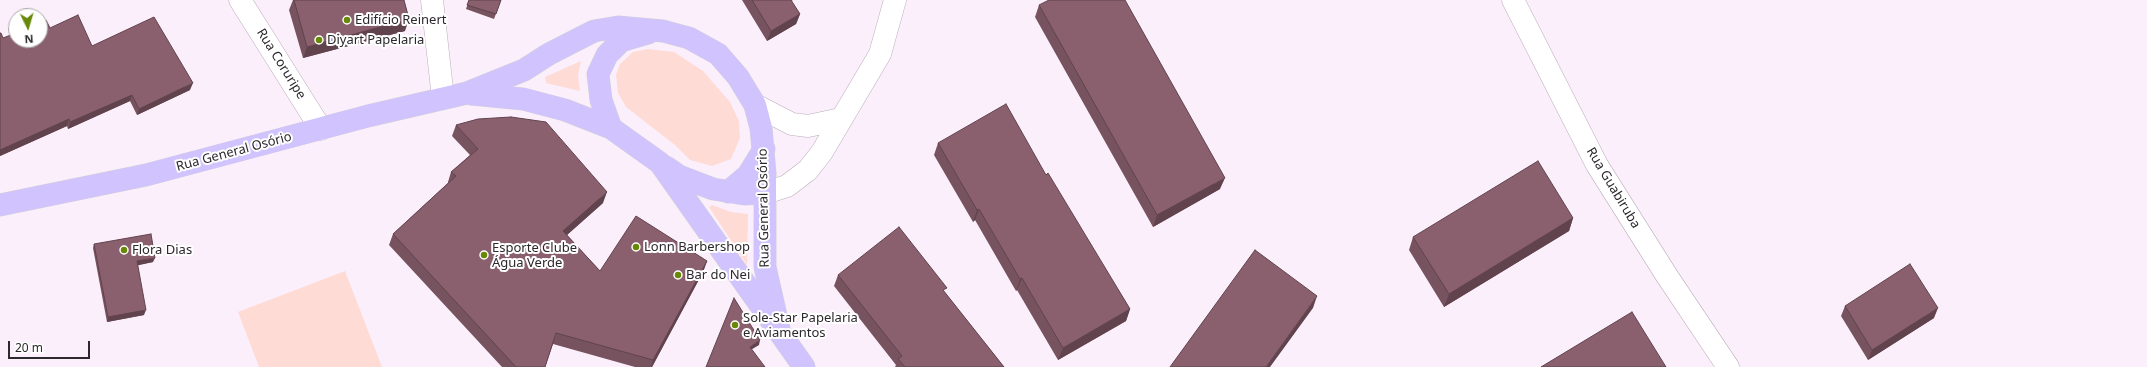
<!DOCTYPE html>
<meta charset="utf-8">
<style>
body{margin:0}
#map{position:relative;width:2147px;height:367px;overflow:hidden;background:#fceffc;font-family:"Noto Sans",sans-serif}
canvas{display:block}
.north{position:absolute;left:8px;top:8px;width:40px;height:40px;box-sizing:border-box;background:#fff;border:1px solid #aba9ab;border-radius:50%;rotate:175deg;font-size:11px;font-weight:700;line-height:16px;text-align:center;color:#2c282d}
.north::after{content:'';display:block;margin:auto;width:14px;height:18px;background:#688907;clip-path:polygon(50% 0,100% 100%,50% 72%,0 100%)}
.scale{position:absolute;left:8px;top:341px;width:82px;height:18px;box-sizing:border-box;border:2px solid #2c282d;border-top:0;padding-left:5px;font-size:12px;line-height:14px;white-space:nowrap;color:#2c282d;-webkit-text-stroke:3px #fff;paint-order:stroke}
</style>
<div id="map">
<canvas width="2147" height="367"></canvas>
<div class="north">N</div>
<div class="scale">20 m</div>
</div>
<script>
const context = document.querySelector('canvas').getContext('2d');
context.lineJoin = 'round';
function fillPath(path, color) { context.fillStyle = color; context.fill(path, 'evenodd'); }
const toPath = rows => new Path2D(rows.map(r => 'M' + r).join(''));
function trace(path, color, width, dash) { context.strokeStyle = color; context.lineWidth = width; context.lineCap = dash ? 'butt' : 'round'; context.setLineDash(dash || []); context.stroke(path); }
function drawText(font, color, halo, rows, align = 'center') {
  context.font = font + ' "Noto Sans",sans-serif'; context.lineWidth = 4; context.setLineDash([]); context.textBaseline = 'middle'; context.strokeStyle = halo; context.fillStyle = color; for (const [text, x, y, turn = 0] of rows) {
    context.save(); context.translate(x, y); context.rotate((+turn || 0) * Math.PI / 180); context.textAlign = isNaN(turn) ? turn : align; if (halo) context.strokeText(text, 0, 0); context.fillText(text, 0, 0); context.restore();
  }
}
fillPath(toPath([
 [648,49,674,52,703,71,730,102,739,121,740,138,731,159,712,166,690,160,675,145,626,107,618,93,616,75,620,64,633,52],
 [581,61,578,76,580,91,546,83,545,77],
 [712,205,731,212,748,214,747,265,709,207],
 [345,271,382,367,259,367,238,312]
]), '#fedbd5');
const street = toPath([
 [240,0,321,129],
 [432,0,443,98],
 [1513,0,1597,165,1667,276,1728,367],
 [755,105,792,124,808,126,841,119],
 [765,193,787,186,808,170,822,152,880,54,895,0]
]);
const primary = toPath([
 [471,94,523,99,565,110,611,128,660,163,804,367],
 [611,128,601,100,598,74,607,55,621,41,648,33],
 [666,167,679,176,713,189,744,194,765,193],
 [728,192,748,175,764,149],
 [0,205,146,175,368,116,467,93,524,70,549,54,594,31,618,27,663,31,689,38,718,54,738,77,755,105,761,128,765,173,765,267,780,333]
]);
trace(street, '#baadba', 23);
trace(primary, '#d5d4d5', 23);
trace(street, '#fff', 22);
trace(primary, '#d0c3fe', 22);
fillPath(toPath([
 [293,0,404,0,405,31,303,58,289,10],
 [469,0,501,0,494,19,466,9],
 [742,0,793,0,791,1,800,14,796,24,767,41],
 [1039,5,1220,189,1153,227,1035,17],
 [50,28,92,46,190,90,137,115,130,101,68,129,67,126,0,156,0,33,3,38],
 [456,125,603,203,567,235,600,271,707,261,703,272,652,367,635,367,553,344,545,367,502,367,389,245,393,234,448,183,448,182,451,172,470,155,452,136],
 [938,143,1046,175,1130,309,1126,321,1058,360,1017,290,1016,291,975,220,973,222,934,155],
 [1573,218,1569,231,1444,307,1409,250,1413,237],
 [94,244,153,262,137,265,144,315,107,322,93,248],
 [838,275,945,293,1004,367,895,367,896,365,834,286],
 [1845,306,1934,318,1868,360,1841,316]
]), '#77535f');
fillPath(toPath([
 [800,14,796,24,767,41,771,31],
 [409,19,405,31,303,58,307,47],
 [193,83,190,90,137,115,139,109],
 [132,95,130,101,68,129,70,122],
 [69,119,67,126,0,156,0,150],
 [1225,178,1220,189,1153,227,1157,215],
 [607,192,603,203,559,242,563,231],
 [979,209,975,220,973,222,977,210],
 [1573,218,1569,231,1444,307,1449,294],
 [155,258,153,262,135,266,137,261],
 [707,261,703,272,652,367,651,367,653,360],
 [1022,278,1017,290,1016,291,1020,279],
 [1317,296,1313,308,1270,367,1266,367],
 [1938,308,1934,318,1868,360,1872,350],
 [1130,309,1126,321,1058,360,1063,348],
 [146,310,144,315,107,322,108,317],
 [760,340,759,345,749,351,750,347]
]), '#61434d');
const building = toPath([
 [294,0,404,0,409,19,307,47,294,0],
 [469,0,501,0,496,14,467,5,469,0],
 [752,0,791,0,800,14,771,31,752,0],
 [1049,0,1125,0,1225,178,1157,215,1039,5,1049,0],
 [78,15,92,46,154,17,193,83,139,109,132,95,70,122,69,119,0,150,0,33,1,33,3,38,16,33,16,40,40,40,40,22,46,20,50,28,78,15],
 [1006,104,1046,175,1048,173,1130,309,1063,348,1022,278,1020,279,979,209,977,210,938,143,1006,104],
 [511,117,546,122,607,192,563,231,600,271,636,216,707,261,653,360,556,333,545,367,516,367,393,234,456,176,451,172,478,149,456,125,478,119,511,117],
 [1538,161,1573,218,1449,294,1413,237,1538,161],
 [899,227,947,288,943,290,1004,367,905,367,898,359,902,356,838,275,899,227],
 [151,234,155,258,137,261,146,310,108,317,94,244,151,234],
 [1255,250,1317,296,1266,367,1170,367,1255,250],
 [1910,264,1938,308,1872,350,1845,306,1910,264],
 [734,298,760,340,750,347,765,367,706,367,734,298],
 [1632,312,1666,367,1541,367,1632,312]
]);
fillPath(building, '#8a606e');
trace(building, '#61434d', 1);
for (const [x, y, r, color] of [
 [347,20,4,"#688907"],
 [319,40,4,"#688907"],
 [636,247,4,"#688907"],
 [124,250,4,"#688907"],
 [484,255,4,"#688907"],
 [678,275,4,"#688907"],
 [735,325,4,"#688907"]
]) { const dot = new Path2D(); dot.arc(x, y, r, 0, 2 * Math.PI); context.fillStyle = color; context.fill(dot); trace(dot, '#fff', 1.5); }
drawText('13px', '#2c282d', '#fff', [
 ["Edifício Reinert",355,20],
 ["Diyart Papelaria",327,40],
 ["Lonn Barbershop",644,247],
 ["Esporte Clube",492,248],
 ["Água Verde",492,263],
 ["Flora Dias",132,250],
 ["Bar do Nei",686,275],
 ["Sole-Star Papelaria",743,318],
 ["e Aviamentos",743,333]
], 'left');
drawText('13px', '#2c282d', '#fff', [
 ["Rua Coruripe",281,64,58],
 ["Rua General Osório",234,152,-15],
 ["Rua Guabiruba",1613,188,59],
 ["Rua General Osório",764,208,-91]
]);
</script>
